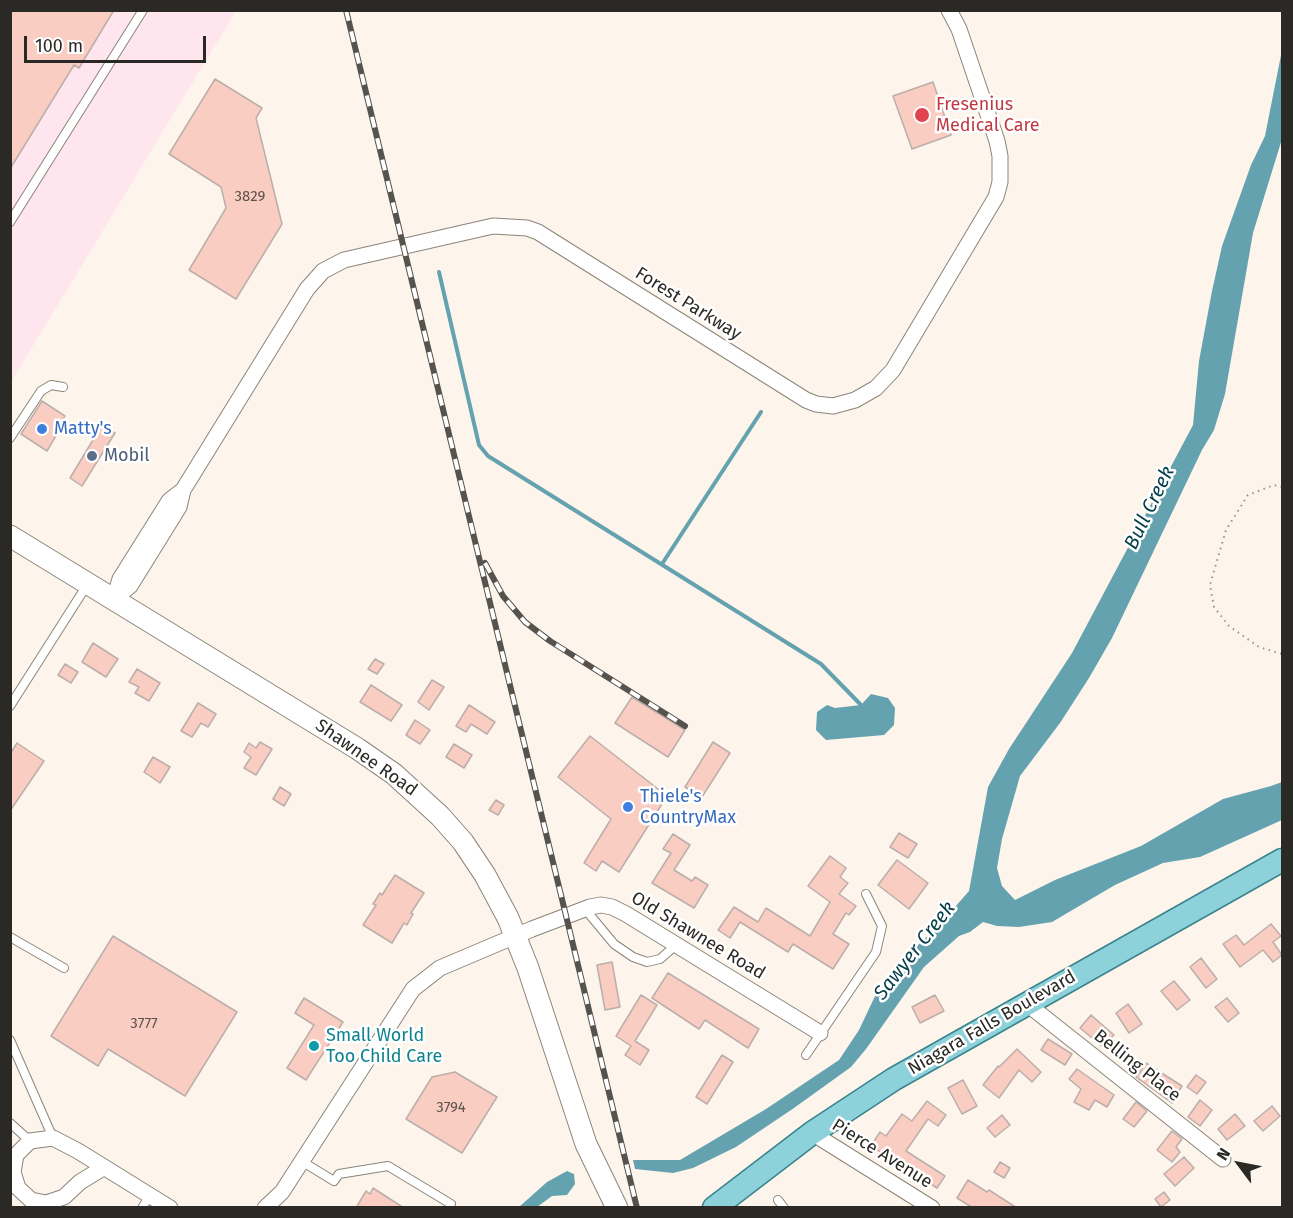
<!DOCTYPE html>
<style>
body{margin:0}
#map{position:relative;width:1293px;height:1218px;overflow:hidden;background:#fdf5eb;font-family:"Fira Sans",sans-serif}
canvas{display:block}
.frame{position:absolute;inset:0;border:12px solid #2b2925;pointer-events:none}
.north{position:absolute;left:1209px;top:1134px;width:60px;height:60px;-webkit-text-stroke:4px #fff;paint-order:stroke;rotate:302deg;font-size:16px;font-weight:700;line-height:24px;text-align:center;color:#2b2925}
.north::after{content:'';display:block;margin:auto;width:21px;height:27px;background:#2b2925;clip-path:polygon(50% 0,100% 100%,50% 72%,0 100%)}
.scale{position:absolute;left:24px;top:36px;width:182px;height:27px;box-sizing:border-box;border:3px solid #2b2925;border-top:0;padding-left:8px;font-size:18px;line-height:21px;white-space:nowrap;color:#2b2925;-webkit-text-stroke:4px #fff;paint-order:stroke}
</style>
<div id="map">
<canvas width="1293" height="1218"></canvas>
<div class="frame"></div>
<div class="north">N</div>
<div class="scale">100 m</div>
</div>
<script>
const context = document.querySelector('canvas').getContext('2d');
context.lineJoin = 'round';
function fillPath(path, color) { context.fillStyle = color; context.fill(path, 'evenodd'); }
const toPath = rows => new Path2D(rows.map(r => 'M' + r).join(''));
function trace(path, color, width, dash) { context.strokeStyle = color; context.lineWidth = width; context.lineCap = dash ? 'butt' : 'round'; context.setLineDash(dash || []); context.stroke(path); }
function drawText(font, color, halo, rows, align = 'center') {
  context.font = font + ' "Fira Sans",sans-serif'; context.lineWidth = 5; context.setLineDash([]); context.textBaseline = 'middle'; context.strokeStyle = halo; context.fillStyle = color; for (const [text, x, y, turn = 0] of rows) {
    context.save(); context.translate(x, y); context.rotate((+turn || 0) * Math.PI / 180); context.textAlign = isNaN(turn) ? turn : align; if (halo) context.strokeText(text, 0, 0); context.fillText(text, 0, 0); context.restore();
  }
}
fillPath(toPath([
 [11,11,236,11,11,382]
]), '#fee5ee');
fillPath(toPath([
 [1282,50,1282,139,1253,233,1225,394,1214,430,1202,450,1112,638,1089,678,1060,723,1020,776,1002,839,997,868,1002,886,1015,900,1055,880,1141,846,1223,799,1271,786,1282,782,1282,820,1200,857,1163,863,1115,885,1052,922,1019,927,997,926,983,922,970,932,959,936,924,967,866,1049,851,1067,794,1108,736,1147,693,1168,673,1173,635,1169,633,1160,680,1160,766,1109,839,1060,859,1030,876,994,915,948,941,923,969,891,988,787,1009,749,1072,653,1193,425,1199,361,1212,291,1222,246,1251,165,1265,136],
 [871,694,888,698,895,708,894,725,884,735,826,740,816,730,817,712,827,705,835,708,861,705],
 [567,1171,574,1174,575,1184,567,1195,552,1196,537,1207,519,1207,547,1182]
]), '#65a2b0');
trace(toPath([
 [439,272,479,445,488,456,821,664,861,705],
 [662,564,761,412]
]), '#65a2b0', 4);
const building = toPath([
 [10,10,114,10,79,68,74,65,10,169,10,10],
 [215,79,262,108,256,118,282,224,236,299,189,270,226,208,221,187,169,154,215,79],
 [933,82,951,135,912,149,893,96,933,82],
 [42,401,65,416,61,423,63,424,47,451,21,434,42,401],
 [102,425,115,433,82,486,70,478,102,425],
 [93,643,118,659,106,677,82,662,93,643],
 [375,659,384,664,377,674,368,669,375,659],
 [65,664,78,672,71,683,58,675,65,664],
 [137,669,160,683,149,701,135,693,139,687,129,682,137,669],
 [432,680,444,687,429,710,418,702,432,680],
 [371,685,402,705,391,721,360,702,371,685],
 [632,697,685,730,668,757,615,723,632,697],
 [198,703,216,714,208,727,201,723,192,737,181,731,198,703],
 [469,705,495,722,487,734,471,724,466,732,456,726,469,705],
 [415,720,430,730,420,744,406,735,415,720],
 [590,736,667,796,619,872,602,861,596,871,584,863,611,819,558,777,590,736],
 [260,742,272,749,256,775,244,768,251,757,244,752,249,743,256,748,260,742],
 [713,742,730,753,702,797,685,787,713,742],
 [17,743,44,761,10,811,10,754,17,743],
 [454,744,472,755,464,768,446,757,454,744],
 [153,757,170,767,160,783,144,772,153,757],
 [280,787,291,794,284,806,273,799,280,787],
 [496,800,504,805,498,815,489,810,496,800],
 [899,833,917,844,908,858,890,847,899,833],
 [673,834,690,845,674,870,692,881,695,877,708,885,694,908,652,883,671,853,663,849,673,834],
 [830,856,846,868,840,877,848,883,839,894,856,906,849,915,846,913,833,934,849,944,833,969,793,944,788,952,740,922,730,938,718,930,734,907,758,922,766,908,810,936,830,902,808,886,830,856],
 [897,860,928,883,909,909,878,885,897,860],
 [395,875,424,893,411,913,413,914,407,925,404,923,392,943,363,925,376,905,373,904,380,893,382,895,395,875],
 [1271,924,1281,936,1273,942,1282,955,1273,962,1263,950,1240,967,1223,944,1236,935,1244,945,1271,924],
 [113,936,237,1012,185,1096,108,1049,98,1066,51,1036,113,936],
 [1201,958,1217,979,1206,988,1190,967,1201,958],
 [612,962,620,1007,605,1010,597,965,612,962],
 [668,973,759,1029,748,1048,705,1020,699,1029,652,998,668,973],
 [1174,981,1190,1000,1177,1010,1161,991,1174,981],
 [641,995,657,1005,635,1041,649,1050,640,1065,625,1055,631,1046,616,1036,641,995],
 [935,995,944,1011,920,1023,912,1007,935,995],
 [304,998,343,1022,306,1080,287,1068,314,1025,295,1013,304,998],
 [1227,998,1239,1013,1228,1022,1215,1007,1227,998],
 [1128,1004,1142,1024,1129,1033,1116,1013,1128,1004],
 [1091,1015,1114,1035,1103,1047,1080,1028,1091,1015],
 [1048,1039,1072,1054,1065,1065,1041,1050,1048,1039],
 [1017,1049,1041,1072,1032,1082,1019,1070,999,1098,983,1085,998,1066,999,1067,1017,1049],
 [722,1055,733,1062,707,1104,696,1097,722,1055],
 [1146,1063,1182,1086,1172,1103,1136,1077,1146,1063],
 [1077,1069,1114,1095,1107,1107,1095,1100,1089,1110,1074,1102,1081,1089,1069,1079,1077,1069],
 [455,1072,497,1097,462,1153,406,1119,432,1077,455,1072],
 [1196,1075,1206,1082,1197,1094,1187,1087,1196,1075],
 [963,1080,977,1106,962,1114,948,1088,963,1080],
 [1200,1100,1212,1110,1200,1126,1188,1117,1200,1100],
 [927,1101,946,1115,938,1126,928,1119,906,1151,945,1176,937,1188,871,1146,880,1132,886,1136,902,1114,912,1121,927,1101],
 [1136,1102,1147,1111,1134,1127,1123,1119,1136,1102],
 [1272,1106,1280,1116,1263,1131,1254,1121,1272,1106],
 [1235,1114,1245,1126,1227,1140,1218,1129,1235,1114],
 [1002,1115,1010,1125,995,1137,987,1128,1002,1115],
 [1172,1131,1182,1139,1176,1147,1180,1152,1172,1162,1157,1150,1172,1131],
 [1184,1157,1194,1168,1175,1186,1164,1174,1184,1157],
 [1000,1162,1010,1168,1004,1178,994,1172,1000,1162],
 [968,1180,987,1192,989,1190,1017,1208,973,1208,957,1198,968,1180],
 [373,1188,404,1208,356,1208,366,1191,370,1194,373,1188],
 [1164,1192,1170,1200,1161,1207,1155,1199,1164,1192]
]);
fillPath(building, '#f9cdc1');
trace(building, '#bcaeaa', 1.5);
const lane = toPath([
 [10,222,143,10],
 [10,438,41,391,51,385,63,387],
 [10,706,87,585],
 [585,909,614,944,633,957,647,962,660,959,676,945],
 [10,937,64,968],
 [10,1040,53,1138],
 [806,1055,876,952,882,926,866,894],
 [10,1123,30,1141],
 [303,1162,334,1181,339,1174,388,1166,451,1204,449,1208],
 [778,1200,784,1208],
 [142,1208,150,1195]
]);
const street = toPath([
 [114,599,130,586,179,507,183,490,307,289,323,271,344,260,493,226,527,228,538,232,806,400,816,404,833,406,855,400,876,388,893,370,996,197,1000,182,1000,156,997,141,959,29,949,10],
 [114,599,120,579,169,501,183,490],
 [1026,1003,1223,1159],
 [812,1133,932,1208],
 [103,1168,80,1182,64,1197,46,1203,31,1200,18,1188,13,1172,16,1155,30,1141,53,1138,78,1151,170,1208],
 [265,1208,282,1192,413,989,440,968,532,929,590,907,601,905,612,907,626,914,820,1033]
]);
const secondary = toPath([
 [10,536,358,749,394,774,440,816,463,842,485,875,508,918,528,968,586,1144,617,1208]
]);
const primary = toPath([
 [714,1208,812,1133,894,1079,1282,860]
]);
trace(lane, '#8b847a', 10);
trace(street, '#8b847a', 17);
trace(secondary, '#8b847a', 23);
trace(primary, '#39838c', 25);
trace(toPath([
 [1282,487,1274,485,1248,495,1226,530,1210,585,1214,607,1229,626,1259,647,1282,654]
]), '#98938c', 2, [1.5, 4.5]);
trace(lane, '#fff', 8);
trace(street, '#fff', 15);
trace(secondary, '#fff', 21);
trace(primary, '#8dd2db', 22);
const rail = toPath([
 [346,10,637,1208],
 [485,563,503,596,525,622,550,641,685,726]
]);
trace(rail, '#56534e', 6);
trace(rail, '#fff', 4, [11]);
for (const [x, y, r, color] of [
 [922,115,8,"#e0444e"],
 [42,429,6,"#3f7fe0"],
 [92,456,6,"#5c6f8a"],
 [628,807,6,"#3f7fe0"],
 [314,1046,6,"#0f9aa8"]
]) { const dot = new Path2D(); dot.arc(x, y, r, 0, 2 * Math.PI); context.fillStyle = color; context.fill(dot); trace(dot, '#fff', 2); }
drawText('15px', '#5e524c', null, [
 ["3829",250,197],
 ["3777",144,1024],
 ["3794",451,1108]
]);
drawText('18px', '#be3a42', '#fff', [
 ["Fresenius",936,105],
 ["Medical Care",936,126]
], 'left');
drawText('18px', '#2b2925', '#fff', [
 ["Forest Parkway",688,304,32],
 ["Shawnee Road",366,758,35],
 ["Old Shawnee Road",698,936,31],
 ["Niagara Falls Boulevard",992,1023,-30],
 ["Belling Place",1137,1066,38],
 ["Pierce Avenue",882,1154,32]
]);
drawText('18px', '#366cbe', '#fff', [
 ["Matty's",54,429],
 ["Thiele's",640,797],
 ["CountryMax",640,818]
], 'left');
drawText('18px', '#4e5e75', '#fff', [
 ["Mobil",104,456]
], 'left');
drawText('18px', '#0d838f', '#fff', [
 ["Small World",326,1036],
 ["Too Child Care",326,1057]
], 'left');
drawText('italic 20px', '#043f4a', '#fff', [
 ["Bull Creek",1150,508,-64],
 ["Sawyer Creek",915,951,-52]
]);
</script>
